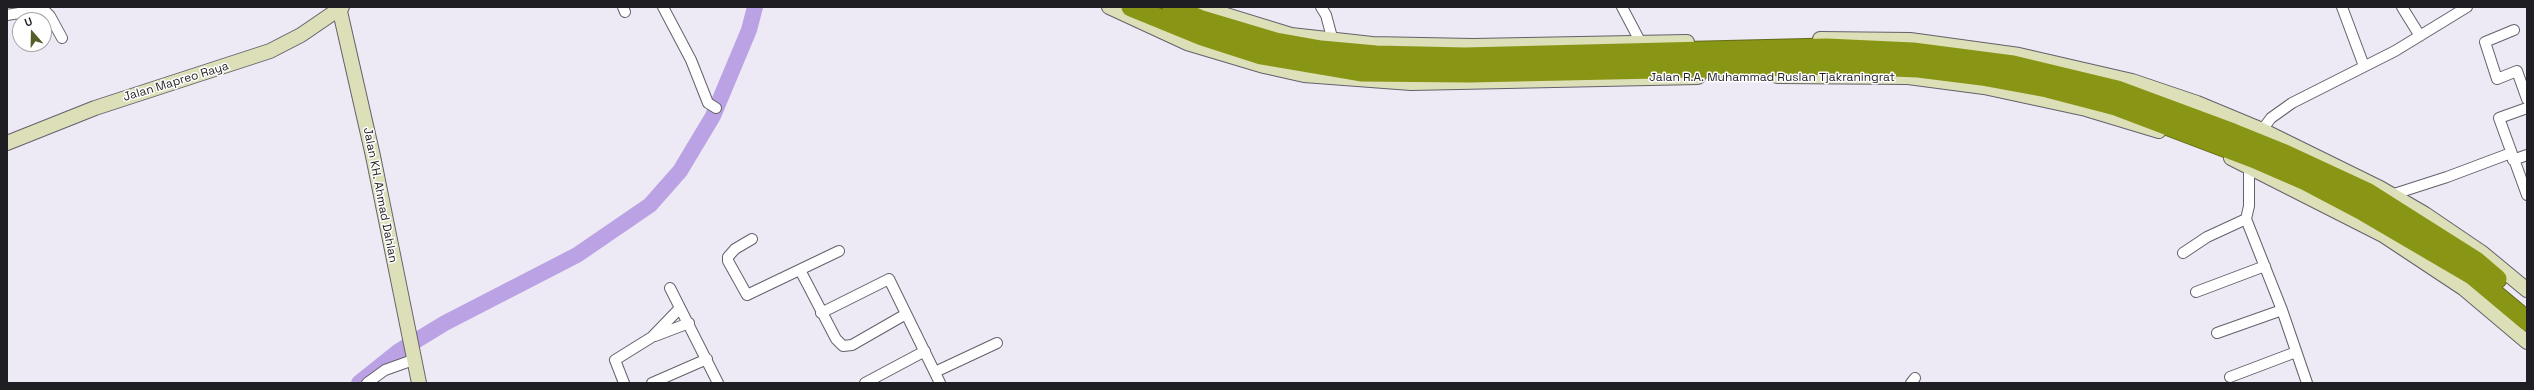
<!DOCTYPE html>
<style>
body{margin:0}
#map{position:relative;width:2534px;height:390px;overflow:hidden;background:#ede9f5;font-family:"Space Grotesk",sans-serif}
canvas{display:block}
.frame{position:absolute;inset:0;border:8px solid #1f1e22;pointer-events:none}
.north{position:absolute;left:12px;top:12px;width:40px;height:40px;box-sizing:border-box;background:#fff;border:1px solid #a5a5a7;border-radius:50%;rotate:340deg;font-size:11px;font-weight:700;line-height:16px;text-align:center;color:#1f1e22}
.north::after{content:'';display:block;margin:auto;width:14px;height:18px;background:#565d2b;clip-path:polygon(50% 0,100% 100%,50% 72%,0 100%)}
</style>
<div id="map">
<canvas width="2534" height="390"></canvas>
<div class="frame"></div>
<div class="north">U</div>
</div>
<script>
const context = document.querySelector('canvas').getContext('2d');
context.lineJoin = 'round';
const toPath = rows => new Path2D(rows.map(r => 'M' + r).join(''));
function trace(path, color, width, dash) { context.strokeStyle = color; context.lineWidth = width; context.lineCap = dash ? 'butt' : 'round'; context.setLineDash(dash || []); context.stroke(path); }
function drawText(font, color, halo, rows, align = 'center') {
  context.font = font + ' "Space Grotesk",sans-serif'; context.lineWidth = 3; context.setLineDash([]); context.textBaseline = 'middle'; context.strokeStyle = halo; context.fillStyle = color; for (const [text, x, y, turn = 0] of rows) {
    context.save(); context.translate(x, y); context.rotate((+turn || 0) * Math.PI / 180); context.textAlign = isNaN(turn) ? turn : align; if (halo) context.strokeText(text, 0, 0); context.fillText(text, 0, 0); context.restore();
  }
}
trace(toPath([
 [359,383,399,351,445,323,577,255,650,205,680,171,713,116,749,30,755,7]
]), '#bba2e4', 16);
const street = toPath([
 [623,7,625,12],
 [663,7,691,60,708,103,716,108],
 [1321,7,1326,15,1333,41],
 [1622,7,1641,43],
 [2342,7,2364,66],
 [2402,7,2420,36],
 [7,15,43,9,50,16,62,38],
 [2514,30,2485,42,2497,79,2517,71,2527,99],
 [2527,108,2499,118,2527,195],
 [2262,130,2271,118,2292,103,2395,51,2467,7],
 [2513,160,2527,155],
 [2391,195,2447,177,2511,153],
 [2246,219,2249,206,2249,167],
 [752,239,735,249,728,257,728,261,747,295,839,251],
 [2183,253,2207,237,2246,219,2282,310,2307,383],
 [800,270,836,339,843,346,852,345,906,314],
 [670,288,718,383],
 [2196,292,2265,266],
 [821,313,889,279,940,383],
 [2217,333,2282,310],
 [655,336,689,323],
 [935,372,997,343],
 [2230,377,2296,352],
 [367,383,385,370,413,360],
 [624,383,615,360,652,337,680,308],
 [652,383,707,359],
 [865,383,925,351],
 [1911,383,1915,378]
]);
const secondary = toPath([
 [339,7,373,156,419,383],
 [1109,7,1187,43,1264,66,1304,75,1411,83,1698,77],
 [1200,7,1291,35,1372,44,1473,46,1687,42],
 [1820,39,1910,40,2019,55,2132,81,2197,103,2262,130,2380,188,2425,214,2481,252,2527,290],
 [1777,76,1908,77,1984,87,2086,109,2159,131],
 [7,143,95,108,270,51,301,35,342,7],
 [2231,158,2383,235,2463,288,2527,342]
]);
const highway = toPath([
 [1131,7,1202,36,1261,55,1361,72,1470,73,1845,65,1918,68,1982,76,2047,88,2116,106,2253,158,2306,181,2361,210,2472,275,2527,321],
 [1172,7,1199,19,1276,42,1321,50,1376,55,1465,57,1827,48,1913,52,2013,65,2117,90,2233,133,2285,154,2367,192,2476,261,2497,279]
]);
trace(street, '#64616b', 12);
trace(secondary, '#64616b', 16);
trace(highway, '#646b19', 21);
trace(street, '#fff', 10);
trace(secondary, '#dcdfb8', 14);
trace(highway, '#899514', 19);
drawText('12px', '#1f1e22', '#fff', [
 ["Jalan R.A. Muhammad Ruslan Tjakraningrat",1772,78],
 ["Jalan Mapreo Raya",176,82,-17],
 ["Jalan KH. Ahmad Dahlan",380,195,79]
]);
</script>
